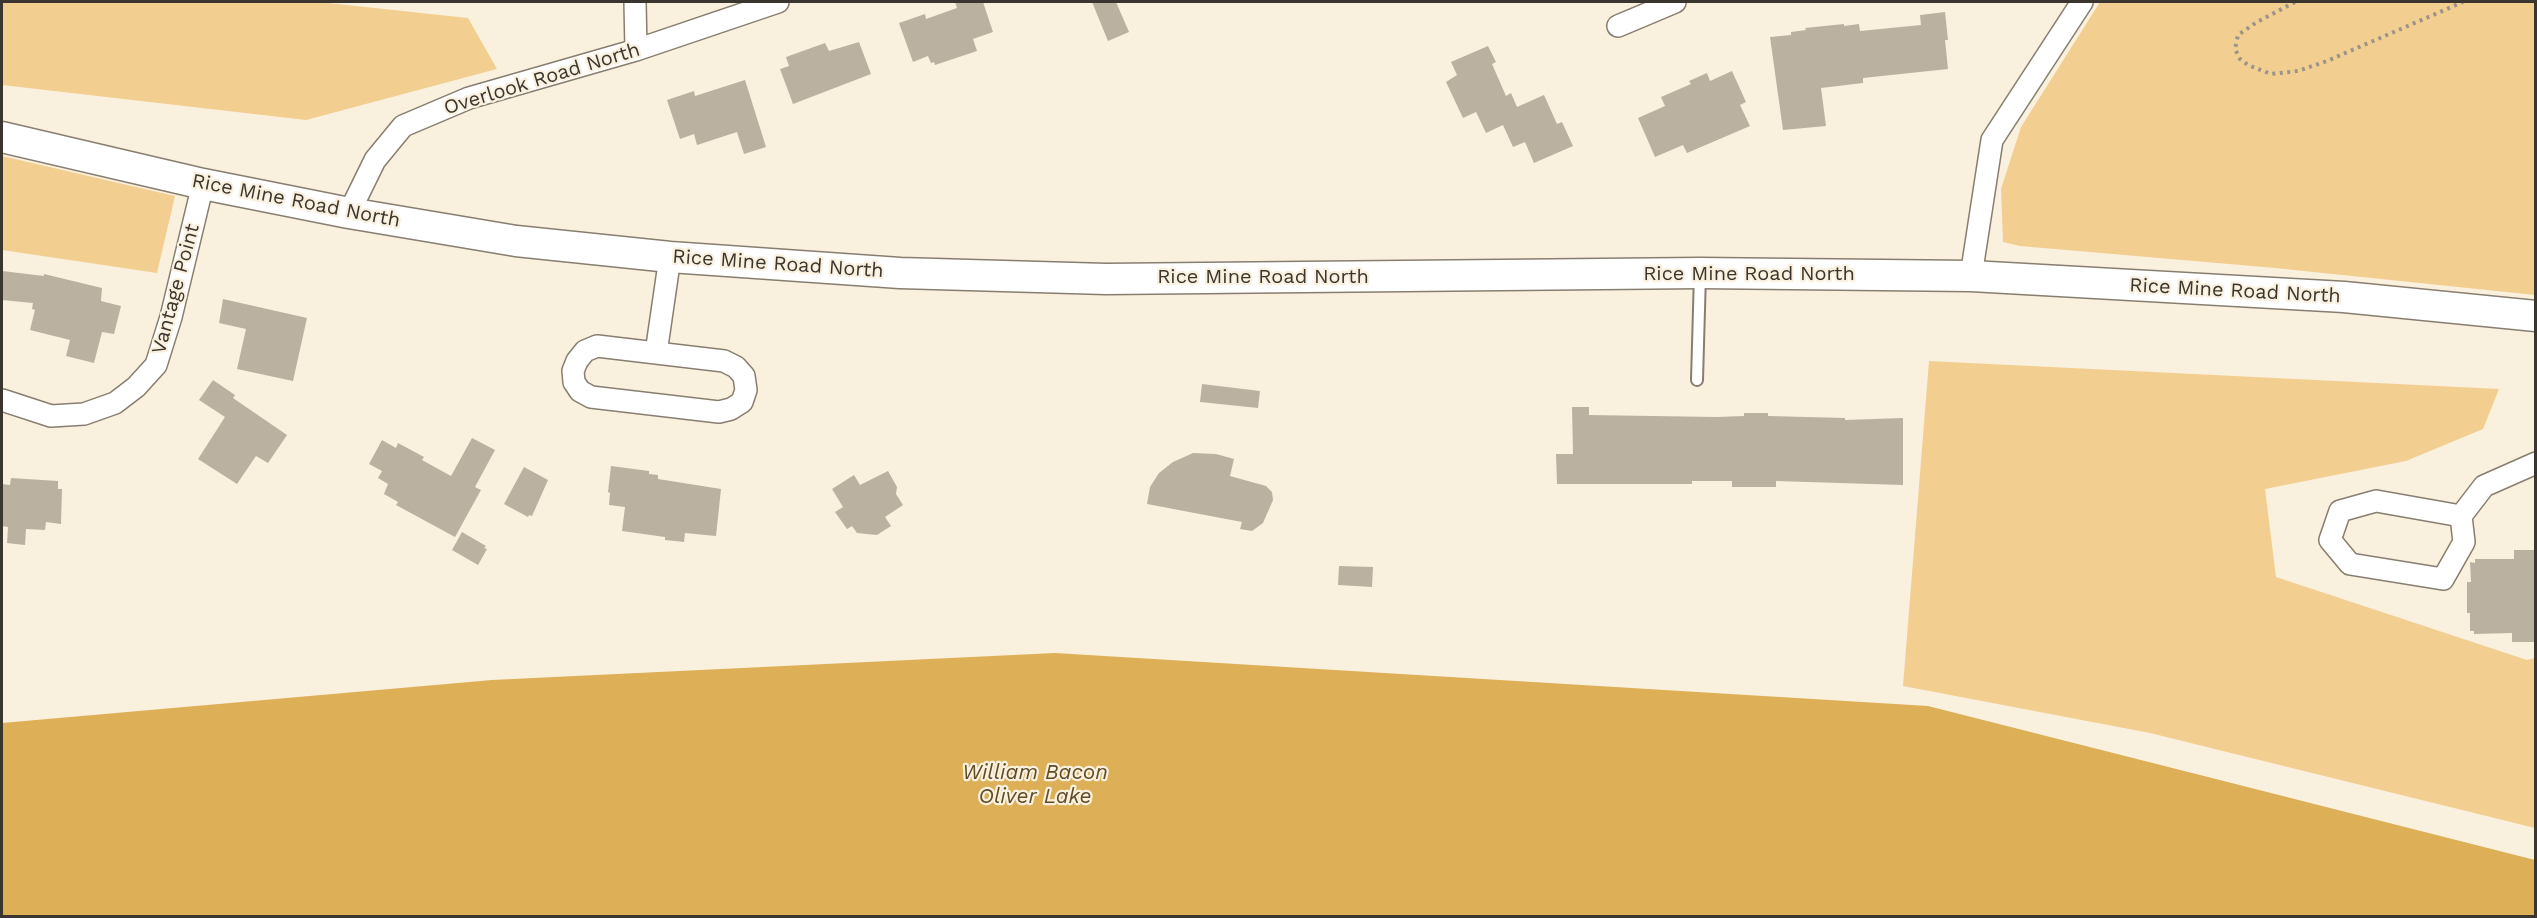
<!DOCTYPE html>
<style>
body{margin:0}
#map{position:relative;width:2537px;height:918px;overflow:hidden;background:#faf0de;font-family:"Work Sans",sans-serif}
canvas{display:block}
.frame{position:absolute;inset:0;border:3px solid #3a362f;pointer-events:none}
</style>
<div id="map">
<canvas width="2537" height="918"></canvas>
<div class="frame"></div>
</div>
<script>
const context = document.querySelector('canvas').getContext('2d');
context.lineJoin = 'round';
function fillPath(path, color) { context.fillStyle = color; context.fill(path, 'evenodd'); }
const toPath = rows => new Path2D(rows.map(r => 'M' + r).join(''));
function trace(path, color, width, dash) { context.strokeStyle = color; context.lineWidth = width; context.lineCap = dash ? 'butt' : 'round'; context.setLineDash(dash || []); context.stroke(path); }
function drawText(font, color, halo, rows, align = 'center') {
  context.font = font + ' "Work Sans",sans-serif'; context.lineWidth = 4.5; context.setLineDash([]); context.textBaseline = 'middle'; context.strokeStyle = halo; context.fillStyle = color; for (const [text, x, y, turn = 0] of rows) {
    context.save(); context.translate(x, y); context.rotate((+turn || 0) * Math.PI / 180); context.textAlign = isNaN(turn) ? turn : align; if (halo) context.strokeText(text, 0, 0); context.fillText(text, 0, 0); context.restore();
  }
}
fillPath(toPath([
 [2,2,319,2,468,18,497,69,306,120,2,85],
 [2100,2,2535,2,2535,295,2275,268,2020,246,2003,242,2001,189,2021,127],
 [2,156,175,196,157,273,2,250],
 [1929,361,2499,389,2483,429,2406,461,2265,489,2276,577,2527,660,2535,658,2535,828,2150,733,1903,686]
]), '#f2cf91');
fillPath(toPath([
 [1055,653,1928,706,2535,860,2535,916,2,916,2,723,492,680]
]), '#ddaf57');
fillPath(toPath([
 [955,2,983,2,993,32,973,39,977,51,935,65,934,62,931,63,928,56,913,62,899,23,925,14,926,19,957,8],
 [1092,2,1116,2,1129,32,1108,41],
 [1945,12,1948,40,1945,40,1948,69,1863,78,1863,83,1821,88,1826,126,1783,130,1770,37,1791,35,1791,32,1806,30,1805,28,1844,24,1844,26,1859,24,1860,31,1921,25,1920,15],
 [859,42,871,74,793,104,780,69,789,66,786,57,825,43,829,51],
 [1488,46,1496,62,1492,64,1506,96,1511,93,1517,107,1544,95,1557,124,1562,122,1573,146,1534,163,1525,142,1513,147,1503,125,1486,133,1476,112,1463,118,1446,82,1457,75,1451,62],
 [1732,71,1746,102,1740,105,1750,126,1687,153,1683,145,1655,157,1638,118,1665,106,1661,97,1691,84,1689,81,1707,73,1710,81],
 [745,80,766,147,744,154,737,132,697,145,694,134,680,139,667,100,694,91,695,96],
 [2,271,44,276,44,274,102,288,101,301,121,306,114,334,102,332,94,363,66,356,70,340,30,330,35,310,32,309,33,303,2,300],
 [223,299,307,318,293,381,237,369,246,329,219,323],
 [213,380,235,395,233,398,287,435,268,463,256,456,237,484,198,459,225,417,199,400],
 [1202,384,1260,391,1258,408,1200,402],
 [1572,407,1589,407,1589,415,1717,417,1744,416,1744,413,1768,413,1768,416,1845,418,1845,420,1903,418,1903,485,1776,481,1776,487,1732,487,1732,481,1692,481,1692,484,1557,484,1556,454,1573,454],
 [472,438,495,450,475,487,481,490,455,537,396,505,398,502,384,494,388,484,378,478,382,471,369,464,382,440,396,448,398,443,424,457,422,460,451,476],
 [1193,453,1216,454,1234,459,1230,476,1266,486,1272,492,1273,500,1263,523,1252,531,1240,529,1242,522,1147,504,1150,487,1159,473,1173,462],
 [611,466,649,471,649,474,658,475,658,479,721,489,716,536,685,533,684,542,665,540,665,537,622,531,625,507,609,505,610,493,608,492],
 [524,467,548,480,532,516,529,515,528,517,504,504],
 [888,471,897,487,896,494,903,505,885,517,891,526,877,535,857,533,852,526,847,529,835,512,843,507,832,489,854,475,860,485],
 [11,478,58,481,58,489,62,489,61,524,46,522,45,530,26,529,25,545,7,543,8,527,2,526,2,484,10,485],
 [462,532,486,546,484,548,487,549,478,565,452,550],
 [2514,550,2535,550,2535,642,2512,642,2512,633,2474,634,2474,631,2470,631,2470,613,2467,613,2467,582,2471,582,2470,562,2475,563,2475,559,2514,559],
 [1339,566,1373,567,1372,587,1338,585]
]), '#bab1a0');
const service = toPath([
 [1697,380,1700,274]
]);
const minor = toPath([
 [635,2,636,50],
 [1618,26,1675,2],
 [349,213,375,160,403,126,469,98,636,50,778,2],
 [1971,276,1992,140,2082,2],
 [597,346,724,361,736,367,744,376,746,390,742,402,731,409,719,412,591,397,580,391,574,382,573,371,577,361,585,351,597,346],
 [656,353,670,257],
 [2,400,51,416,84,414,115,403,136,387,156,365,171,317,203,184],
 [2461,516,2376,501,2340,511,2330,540,2350,564,2443,579,2464,542,2461,516,2484,486,2536,463]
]);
const secondary = toPath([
 [2,137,203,184,349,213,516,241,670,257,900,273,1106,279,1700,273,1971,276,2344,297,2536,316]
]);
trace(service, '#877e6f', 14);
trace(minor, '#877e6f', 24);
trace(secondary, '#877e6f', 33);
trace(toPath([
 [2295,2,2257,22,2238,35,2235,49,2240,59,2248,65,2271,74,2298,71,2327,61,2463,2]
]), '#9c9488', 4, [3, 4.5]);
trace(service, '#fff', 10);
trace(minor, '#fff', 21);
trace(secondary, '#fff', 30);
drawText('20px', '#3a362f', '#faf0de', [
 ["Overlook Road North",542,79,-17],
 ["Rice Mine Road North",296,201,11],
 ["Rice Mine Road North",778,264,4],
 ["Rice Mine Road North",1749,274],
 ["Rice Mine Road North",1263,277],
 ["Vantage Point",176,289,-75],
 ["Rice Mine Road North",2235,291,3]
]);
drawText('italic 21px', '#5f4b26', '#faf0de', [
 ["William Bacon",1035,773],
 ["Oliver Lake",1035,797]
]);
</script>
